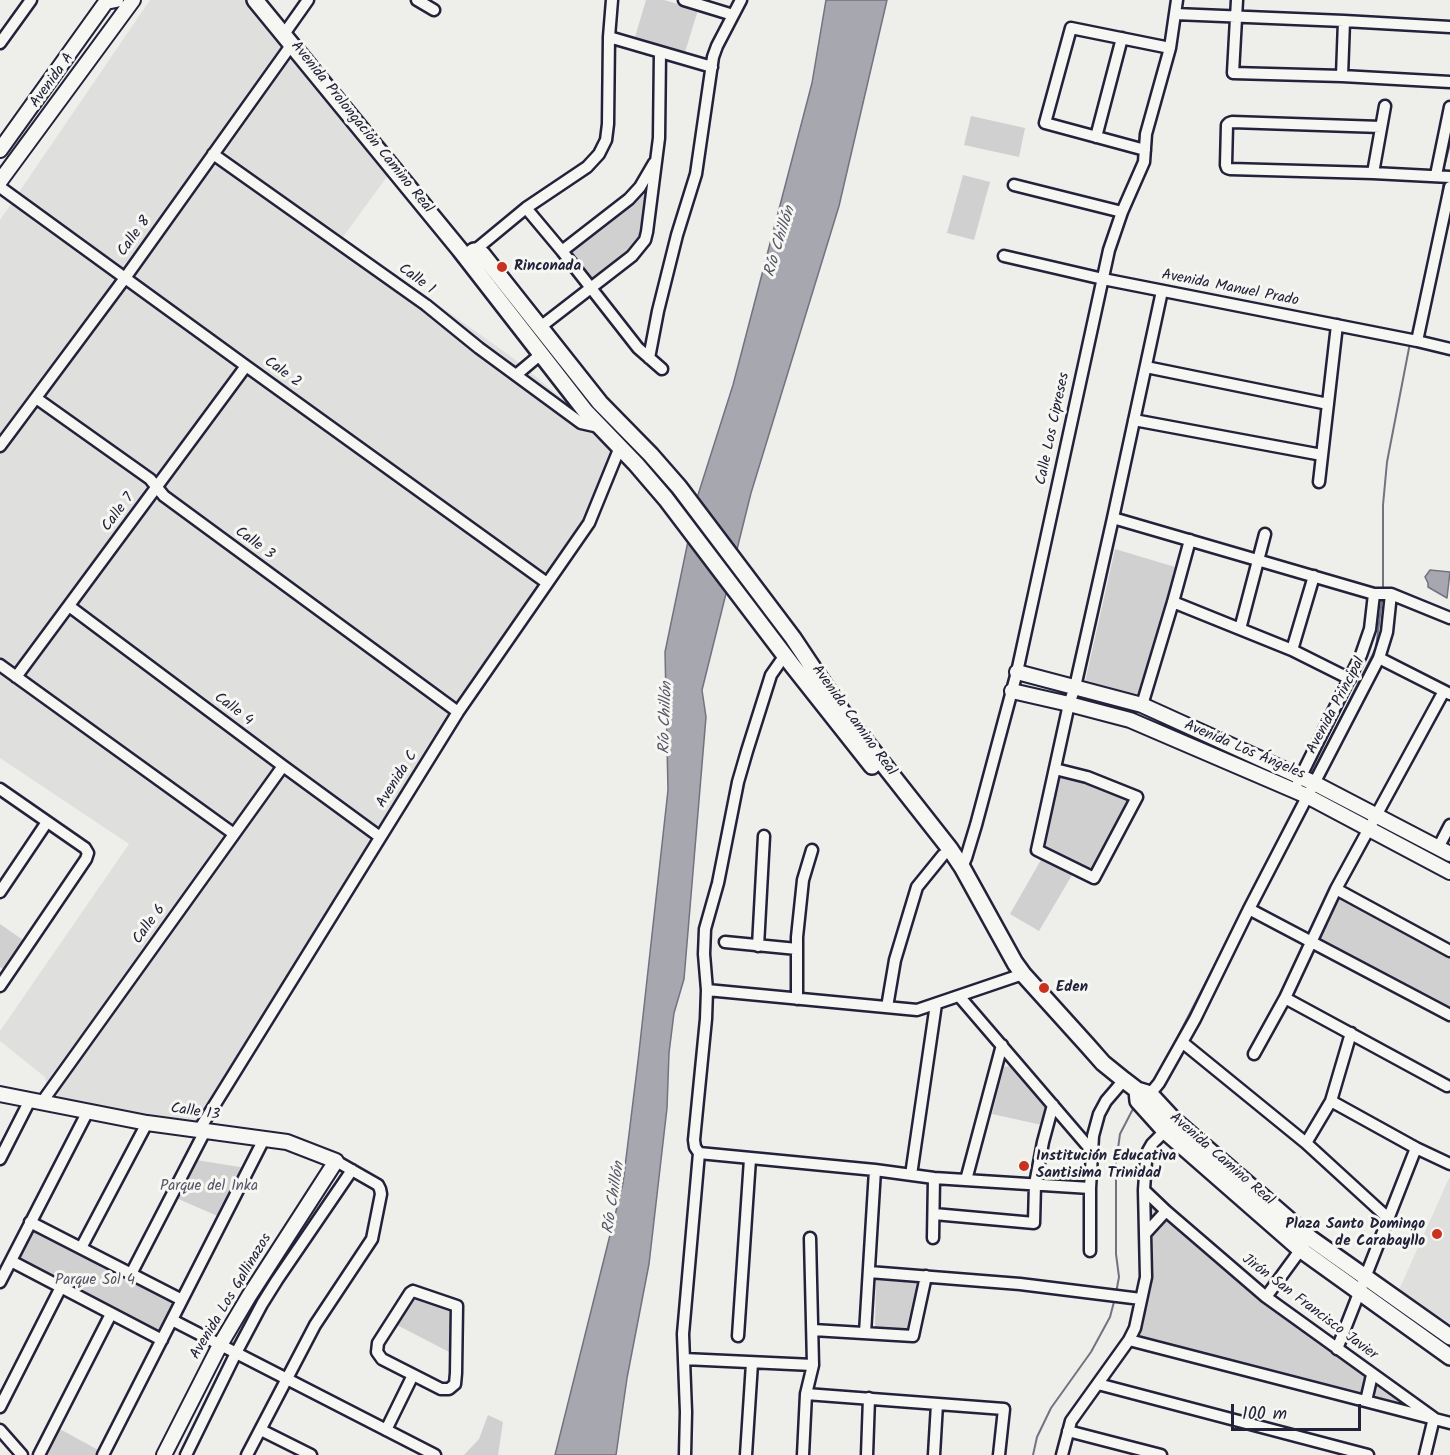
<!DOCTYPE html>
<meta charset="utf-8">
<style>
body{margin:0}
#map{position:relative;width:1450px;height:1455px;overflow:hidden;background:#eeeeeb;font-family:Kalam,sans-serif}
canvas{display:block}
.scale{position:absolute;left:1231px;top:1404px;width:130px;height:27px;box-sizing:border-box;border:3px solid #22223b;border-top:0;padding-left:8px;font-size:18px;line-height:21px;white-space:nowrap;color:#22223b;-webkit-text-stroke:4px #f6f6f2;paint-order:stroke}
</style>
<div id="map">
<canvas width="1450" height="1455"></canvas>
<div class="scale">100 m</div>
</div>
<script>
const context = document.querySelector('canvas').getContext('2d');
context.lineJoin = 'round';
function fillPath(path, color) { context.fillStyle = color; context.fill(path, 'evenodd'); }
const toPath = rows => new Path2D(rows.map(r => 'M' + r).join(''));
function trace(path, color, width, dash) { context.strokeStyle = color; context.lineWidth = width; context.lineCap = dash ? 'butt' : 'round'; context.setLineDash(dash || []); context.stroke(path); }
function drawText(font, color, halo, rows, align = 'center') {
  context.font = font + ' Kalam,sans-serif'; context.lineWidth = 6; context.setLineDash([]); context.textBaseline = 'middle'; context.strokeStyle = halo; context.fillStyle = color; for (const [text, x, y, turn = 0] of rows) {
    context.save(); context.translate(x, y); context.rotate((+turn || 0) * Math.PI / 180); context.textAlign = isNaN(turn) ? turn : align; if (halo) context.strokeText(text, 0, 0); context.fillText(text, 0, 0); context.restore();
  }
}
fillPath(toPath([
 [150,0,256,0,389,174,343,237,513,358,576,410,614,450,592,528,464,716,207,1123,50,1099,45,1077,0,1041,0,1031,129,844,0,758,0,220],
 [1449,1178,1450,1178,1450,1326,1399,1290]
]), '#dfdfde');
fillPath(toPath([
 [646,0,664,0,698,10,685,52,635,37],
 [971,116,1025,128,1019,157,964,145],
 [963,175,990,182,974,240,947,233],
 [640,194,645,195,646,199,642,232,638,240,632,248,593,281,568,251],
 [1115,549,1175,567,1140,695,1085,682],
 [1058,773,1089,782,1131,800,1091,872,1042,848],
 [1042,858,1072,875,1039,931,1010,914],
 [1338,895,1450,955,1450,1009,1315,937],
 [0,924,23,940,3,969,0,967],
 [1011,1066,1046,1107,1042,1125,992,1114,1004,1067],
 [196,1160,246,1168,220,1217,176,1198],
 [1147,1197,1261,1300,1415,1409,1137,1337,1151,1276],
 [32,1228,174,1302,158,1333,16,1259],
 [876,1280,920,1283,910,1330,875,1327],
 [414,1297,452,1309,451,1353,397,1325],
 [488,1415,503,1422,498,1455,464,1455,479,1439],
 [58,1428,100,1451,98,1455,44,1455]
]), '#d0d0d1');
const water = toPath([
 [826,0,887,0,839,206,751,493,702,690,706,717,684,979,674,1013,669,1053,667,1108,649,1264,627,1378,616,1455,555,1455,623,1183,638,1061,668,790,665,652,697,498,733,385,812,83,826,0],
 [1430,570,1450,572,1447,598,1428,587,1428,583,1425,577,1430,570]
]);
fillPath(water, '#a7a7af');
trace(water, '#727281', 1.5);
trace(toPath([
 [1445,173,1444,167,1450,144],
 [1441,203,1444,179],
 [1412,338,1419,305],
 [1383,590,1383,505,1387,462,1410,343],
 [1312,775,1376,648,1382,599],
 [1290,818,1300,799],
 [1157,1077,1241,914],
 [1116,1293,1119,1277,1116,1254,1116,1163,1120,1134,1135,1105],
 [1033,1455,1037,1437,1051,1408,1091,1352,1110,1317,1115,1298]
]), '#727281', 2);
const minor = toPath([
 [417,0,434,10],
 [684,0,733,15],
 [1237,0,1233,73,1342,76,1450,82],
 [1175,14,1344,21,1450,27],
 [284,34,308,0],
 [609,37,712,67],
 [0,43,31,0],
 [1342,76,1344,21],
 [1381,127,1232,122,1229,123,1227,125,1226,165,1227,168,1230,169,1373,173,1450,177],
 [1096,137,1122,38],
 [1145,150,1045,123,1071,28,1170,48],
 [213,154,426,305,479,348,581,423,599,427],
 [1373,173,1385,106],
 [1436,175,1450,107],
 [1014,185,1122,212],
 [0,187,246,366,547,583],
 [526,208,562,251,638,348,662,369],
 [474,251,526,208,587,167,599,154,606,140,608,124,609,37,612,0],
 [562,251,629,199,640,187,654,163],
 [1004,256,1103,279,1417,341,1450,349],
 [539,328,632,256,645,240,647,232,659,138,660,52],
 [1417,341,1450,187],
 [649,358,658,311,677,235,696,174,713,57,717,46,741,0],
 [1146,367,1328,404],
 [516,375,541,354],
 [36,398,150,479,164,496,458,712],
 [1134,420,1322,455],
 [0,446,125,278,292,44],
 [1319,482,1337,325],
 [1113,518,1374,594],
 [1173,602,1292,650,1350,679],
 [69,606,283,766,380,837],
 [1240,629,1265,534],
 [1292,650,1314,576],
 [1379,658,1450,694],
 [0,665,234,834],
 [16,677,246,366],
 [1142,705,1173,602,1190,540],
 [1055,769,1087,777,1137,797,1094,878,1037,850,1069,704,1075,687,1113,518,1162,291],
 [1298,782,1361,655,1370,629,1374,594,1391,594,1450,618],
 [0,789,85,848,88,853,86,859,0,986],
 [1438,848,1450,825],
 [962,867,966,858,976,825,1017,672,1109,250,1122,212,1144,162,1146,134,1170,48,1177,0],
 [1336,889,1450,951],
 [0,892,47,822],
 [1249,909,1450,1015],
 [725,942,797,949],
 [758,946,764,836],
 [707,990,917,1010,1023,974],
 [959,996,1092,1151],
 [1285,998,1447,1086],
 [797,999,797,937,803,880,812,850],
 [887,1007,895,960,917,887,943,855],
 [1182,1042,1306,1143,1389,1219],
 [1254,1054,1285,998,1336,889,1444,691],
 [1150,1094,1159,1083,1195,1019,1249,909,1379,658,1387,632,1391,594],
 [1331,1101,1416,1148,1450,1164],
 [42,1102,283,766],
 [199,1130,458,712,589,523,620,447],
 [1306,1143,1331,1101,1351,1033],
 [699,1153,875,1170,934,1178,1090,1188],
 [0,1159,30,1100],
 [911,1175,936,1004],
 [966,1180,1002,1045],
 [1144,1190,1166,1211,1266,1297,1434,1418,1425,1455],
 [934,1214,1034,1223,1035,1184,1043,1142,1053,1105],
 [30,1222,182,1300],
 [1145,1234,1166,1211],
 [933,1238,934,1178],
 [81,1248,147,1123],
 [1090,1251,1090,1188,1093,1136,1099,1114,1106,1101,1124,1080],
 [11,1261,162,1340],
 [869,1272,1020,1284,1141,1299],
 [131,1274,205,1131],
 [0,1282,88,1111],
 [413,1291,457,1306,456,1373,455,1384,449,1389,441,1389,382,1359,377,1352,378,1343,410,1293,413,1291],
 [1266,1297,1304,1245],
 [172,1320,435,1455],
 [813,1330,913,1336,926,1276],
 [865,1333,875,1170],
 [738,1336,750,1159],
 [1129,1340,1450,1423],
 [1337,1349,1416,1148],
 [684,1359,813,1365],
 [1098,1384,1368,1455],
 [806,1394,1004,1409,999,1455],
 [1366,1401,1372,1375],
 [0,1407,61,1287],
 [0,1430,22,1455],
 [261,1430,311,1455],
 [386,1430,413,1375],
 [1068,1431,1161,1455],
 [39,1455,111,1314],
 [103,1455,264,1139],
 [186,1455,236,1353,262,1304,277,1280,352,1170],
 [247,1455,315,1325,372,1239,381,1194,380,1189,378,1185,336,1161],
 [685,1455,686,1412,683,1334,699,1153,695,1147,694,1140,706,1019,707,990,704,954,705,929,718,883,738,782,747,751,771,675,785,655],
 [746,1455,752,1363],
 [803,1455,806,1394,813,1365,810,1238],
 [867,1455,869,1398],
 [934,1455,937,1404],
 [1062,1455,1071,1421,1129,1340,1135,1328,1146,1277,1144,1190,1146,1161,1148,1151,1152,1144,1170,1126]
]);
const tertiary = toPath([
 [0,150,106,2,116,0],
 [0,181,133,0],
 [1017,672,1142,705,1314,783,1450,854],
 [1012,691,1069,704,1130,720,1307,796,1450,872],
 [0,1094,147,1123,287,1142,336,1161,249,1296,220,1345,164,1455]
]);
const secondary = toPath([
 [255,0,460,250,586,412,636,464,666,499,792,665,872,766],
 [466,257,474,251,478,251,482,254,600,403,651,455,679,487,793,638,843,713,950,849,962,867,1015,963,1023,974,1088,1046,1103,1063,1124,1080,1137,1090,1150,1094,1175,1121,1310,1238,1450,1337],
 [1137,1090,1138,1101,1165,1131,1301,1250,1450,1357]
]);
trace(minor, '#22223b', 15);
trace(tertiary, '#22223b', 18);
trace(secondary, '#22223b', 20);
trace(minor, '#f6f6f2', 10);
trace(tertiary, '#f6f6f2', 14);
trace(secondary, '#f6f6f2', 15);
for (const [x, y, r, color] of [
 [502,267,6,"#c8321e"],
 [1044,988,6,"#c8321e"],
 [1024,1166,6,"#c8321e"],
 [1437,1234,6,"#c8321e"]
]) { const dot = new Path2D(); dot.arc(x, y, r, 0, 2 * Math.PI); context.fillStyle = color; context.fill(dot); trace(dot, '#f6f6f2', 2); }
drawText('15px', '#22223b', '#f6f6f2', [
 ["Avenida A",53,81,-54],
 ["Avenida Prolongación Camino Real",361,128,51],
 ["Calle 8",135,237,-54],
 ["Calle 1",416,280,36],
 ["Avenida Manuel Prado",1230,289,11],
 ["Cale 2",282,373,36],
 ["Calle Los Cipreses",1054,429,-78],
 ["Calle 7",119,513,-53],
 ["Calle 3",254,544,36],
 ["Avenida Principal",1337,706,-62],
 ["Calle 4",233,710,37],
 ["Avenida Camino Real",853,721,54],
 ["Avenida Los Ángeles",1244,751,23],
 ["Avenida C",398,780,-58],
 ["Calle 6",150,925,-54],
 ["Calle 13",195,1113,8],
 ["Avenida Camino Real",1221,1160,41],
 ["Avenida Los Gallinazos",232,1297,-59],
 ["Jirón San Francisco Javier",1309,1308,37]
]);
drawText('bold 15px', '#22223b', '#f6f6f2', [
 ["Rinconada",514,267],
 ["Eden",1056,988],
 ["Institución Educativa",1036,1157],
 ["Santisima Trinidad",1036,1174],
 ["Plaza Santo Domingo",1425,1225,"right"],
 ["de Carabayllo",1425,1242,"right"]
], 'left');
drawText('15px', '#565668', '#f6f6f2', [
 ["Parque del Inka",209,1187],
 ["Parque Sol 4",95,1281]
]);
drawText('italic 16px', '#575769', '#f6f6f2', [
 ["Río Chillón",781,242,-73],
 ["Río Chillón",667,718,-88],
 ["Río Chillón",615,1198,-81]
]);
</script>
